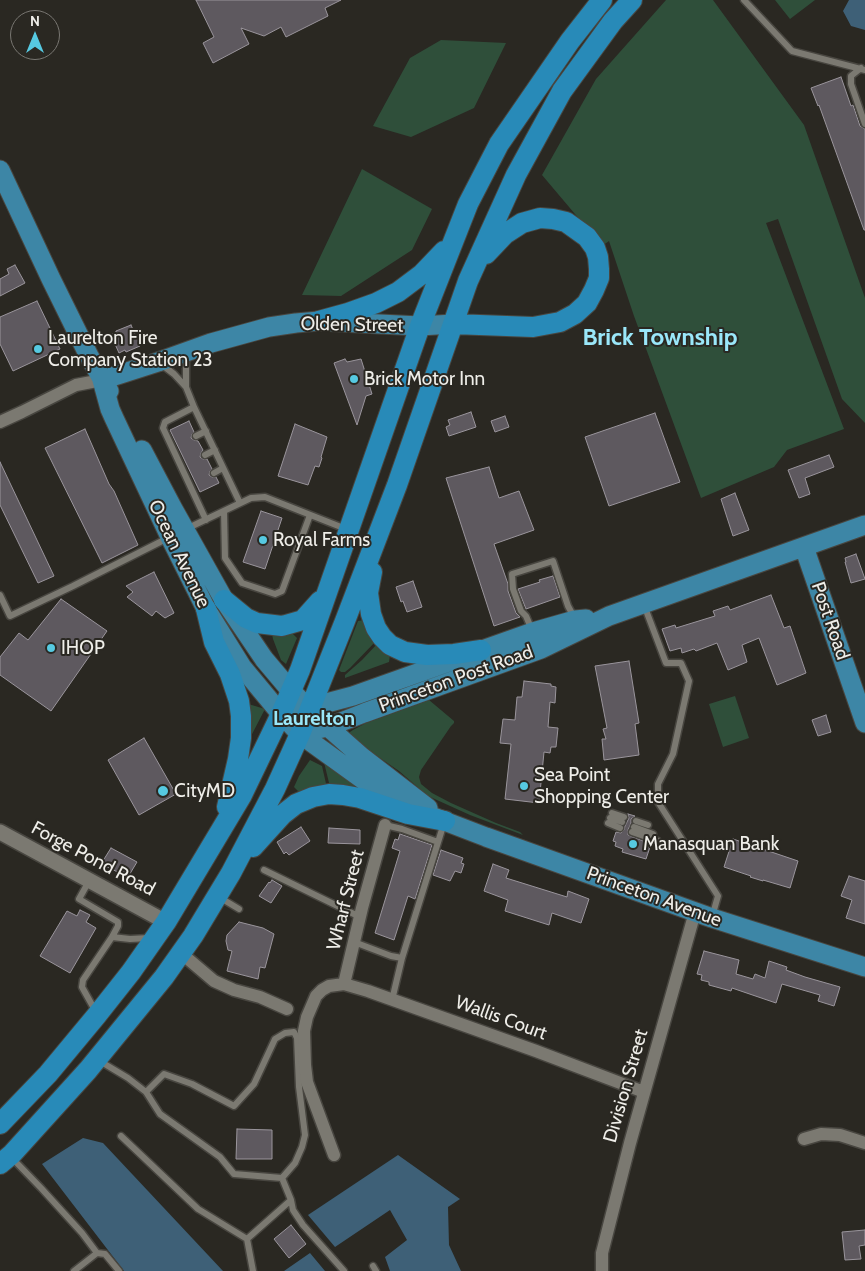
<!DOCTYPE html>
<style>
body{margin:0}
#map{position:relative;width:865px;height:1271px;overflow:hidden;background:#2a2822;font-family:Cabin,sans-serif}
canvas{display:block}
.north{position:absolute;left:10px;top:10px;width:50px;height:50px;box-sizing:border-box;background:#2a2822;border:1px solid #797772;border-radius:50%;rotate:0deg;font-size:14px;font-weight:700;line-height:20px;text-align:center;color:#efeee9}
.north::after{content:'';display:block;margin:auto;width:18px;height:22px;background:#56c9e1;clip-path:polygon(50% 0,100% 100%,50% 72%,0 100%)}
</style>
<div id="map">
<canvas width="865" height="1271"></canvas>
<div class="north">N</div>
</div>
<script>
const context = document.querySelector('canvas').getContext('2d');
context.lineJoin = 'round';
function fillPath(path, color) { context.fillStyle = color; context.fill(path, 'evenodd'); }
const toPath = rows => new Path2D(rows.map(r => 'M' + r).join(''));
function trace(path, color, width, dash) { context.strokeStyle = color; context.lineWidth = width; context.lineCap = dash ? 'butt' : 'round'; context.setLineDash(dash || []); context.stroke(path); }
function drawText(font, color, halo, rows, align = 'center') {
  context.font = font + ' Cabin,sans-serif'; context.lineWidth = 4; context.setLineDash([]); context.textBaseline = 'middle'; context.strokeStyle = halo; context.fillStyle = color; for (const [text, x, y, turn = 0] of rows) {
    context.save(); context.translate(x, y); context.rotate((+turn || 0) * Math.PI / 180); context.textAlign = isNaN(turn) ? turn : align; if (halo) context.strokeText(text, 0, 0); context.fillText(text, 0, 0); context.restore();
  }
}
fillPath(toPath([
 [666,0,713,0,804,125,865,298,865,423,842,399,778,219,766,223,844,429,787,450,774,467,701,498,634,316,609,241,602,246,542,175,596,79],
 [775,0,815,0,790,19],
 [441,40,506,43,474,108,411,137,373,126,410,58],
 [362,169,432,209,412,250,341,296,302,295],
 [365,620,376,641,350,668,345,672,341,672,339,670,358,621],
 [291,632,297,638,286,664,281,660,273,639,272,634],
 [378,643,390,655,389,662,345,678,345,675,362,660],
 [735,696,749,738,723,747,709,704],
 [429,700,454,721,454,723,451,726,421,770,419,777,421,784,432,793,451,803,496,823,520,832,523,835,470,815,428,796,399,771,358,743,350,734,350,732,353,730,366,723],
 [245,703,265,709,249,740],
 [323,758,368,791,330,787],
 [310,760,322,766,327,788,300,793,294,787,299,776]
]), '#2f4f3a');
fillPath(toPath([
 [849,0,865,0,865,30,851,26,843,11],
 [83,1138,103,1143,223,1271,124,1271,42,1164],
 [398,1155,460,1199,448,1207,449,1245,461,1271,390,1271,385,1257,407,1240,390,1210,335,1247,308,1215],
 [310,1253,325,1271,284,1271]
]), '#3e6077');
const building = toPath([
 [196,0,341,0,325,8,328,16,286,37,281,27,264,36,241,28,249,44,213,63,203,43,214,37,196,0],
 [841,77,851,106,853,105,860,126,865,129,865,230,864,230,819,105,818,106,811,88,841,77],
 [15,265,25,283,0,296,0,279,9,274,7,269,15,265],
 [37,301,60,349,13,371,0,344,0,317,37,301],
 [131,325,140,346,126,352,125,350,119,353,111,335,116,332,116,331,131,325],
 [345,359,347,362,361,359,372,394,366,396,357,425,334,363,345,359],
 [471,412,476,427,449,436,446,427,450,425,448,420,471,412],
 [655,413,680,482,609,506,585,437,655,413],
 [505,416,509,427,495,432,491,421,505,416],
 [189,421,194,432,192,434,191,438,194,440,198,441,203,450,201,453,200,457,203,459,207,459,212,469,210,471,209,475,212,477,216,477,219,483,200,492,170,430,189,421],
 [295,424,327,437,321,457,322,458,319,467,315,466,308,485,278,476,295,424],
 [85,429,109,484,114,491,138,545,102,563,45,448,85,429],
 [829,455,834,467,805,478,810,494,799,498,788,470,829,455],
 [0,462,54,576,38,583,0,505,0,462],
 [489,467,499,498,519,491,534,530,494,544,508,584,508,591,516,613,520,617,494,626,446,478,489,467],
 [735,493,749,530,733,536,721,499,735,493],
 [261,511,282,518,265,569,243,562,261,511],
 [856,554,865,579,851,583,845,562,846,562,845,558,856,554],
 [154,572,174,613,165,618,156,611,152,616,127,597,133,592,126,586,154,572],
 [553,576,560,597,526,609,518,589,540,582,539,580,553,576],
 [413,581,422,607,407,612,403,601,401,602,396,587,413,581],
 [771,595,784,628,790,626,806,673,777,685,759,638,742,645,747,662,728,670,717,643,696,651,694,649,682,653,681,648,670,651,662,629,675,625,676,628,715,616,713,611,728,606,730,610,771,595],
 [61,599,107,631,51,711,0,675,0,657,19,633,28,640,61,599],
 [629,661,639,723,635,724,639,755,604,760,602,739,606,739,603,729,607,728,595,666,629,661],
 [524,681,551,684,551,686,556,687,555,703,550,702,548,727,558,728,556,747,551,747,550,753,544,752,539,803,505,799,511,744,500,743,503,719,515,720,517,697,522,697,524,681],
 [826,715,831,732,818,736,812,720,826,715],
 [144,738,176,794,139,815,108,760,144,738],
 [628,814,635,816,631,819,631,823,628,830,628,835,651,844,646,859,622,852,623,849,615,846,616,842,613,841,616,832,621,833,624,830,625,826,629,818,628,814],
 [301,827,310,841,289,855,286,852,284,854,277,842,301,827],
 [329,828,360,830,360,844,328,843,329,828],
 [400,834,432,845,415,899,408,896,394,940,375,933,400,851,392,848,395,839,398,840,400,834],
 [733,839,798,861,790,888,763,880,763,881,750,877,751,876,724,867,733,839],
 [111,848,137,862,128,877,101,864,111,848],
 [441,850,463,858,461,863,464,864,461,873,455,871,450,881,433,875,441,850],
 [493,864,509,870,506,878,567,897,568,891,589,899,581,923,552,913,549,925,505,911,508,900,484,891,493,864],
 [849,876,865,881,865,924,846,918,852,900,841,896,849,876],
 [272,880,282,886,271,903,259,896,269,882,270,883,272,880],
 [80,910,90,915,86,922,96,928,70,973,40,956,67,911,77,916,80,910],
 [239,922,263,928,274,934,265,968,260,967,258,979,227,971,232,951,228,950,226,941,227,935,239,922],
 [704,951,739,960,736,974,753,979,755,974,765,978,769,961,787,967,786,970,805,977,840,987,834,1006,818,1001,820,995,782,984,776,1003,732,988,731,991,709,985,709,982,701,980,702,975,697,974,704,951],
 [237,1129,272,1130,272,1159,236,1159,237,1129],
 [291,1225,306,1244,289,1258,274,1239,291,1225],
 [865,1230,865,1245,859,1246,861,1259,845,1260,842,1232,865,1230]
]);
fillPath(building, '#5e595f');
trace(building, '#9a959c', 1);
const service = toPath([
 [744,0,792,51,865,70],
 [861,68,851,76,851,84,865,124],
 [161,364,174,374,186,387,194,407,165,422,163,428,206,520],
 [186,387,186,353],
 [194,407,240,503],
 [196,436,206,431],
 [205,455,215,450],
 [214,473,223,468],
 [224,511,225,558,242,583,275,594,282,591,310,515],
 [186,529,251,498,265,497,346,529],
 [0,595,10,616,73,586,168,538],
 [644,605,666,663,681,663,689,681,673,754,658,784,658,802,718,896,712,917],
 [532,630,526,616,521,611,513,589,512,574,553,561,568,606,575,619],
 [612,813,624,817],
 [610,818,622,822],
 [636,821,648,825],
 [608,823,620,828],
 [385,825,402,829,438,842],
 [634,827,653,834],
 [632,832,658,841],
 [264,870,360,917],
 [89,881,79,899,118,922,118,926,112,937],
 [219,897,239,909],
 [354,942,391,956,402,958,392,1000],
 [402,958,444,823],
 [96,1012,82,987,83,980,112,937,130,939,149,938],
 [98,1060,128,1078,146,1092,160,1114,220,1157,234,1174,282,1178,291,1200,247,1239,198,1209,121,1136],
 [146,1092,164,1074,192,1084,234,1106,254,1084,275,1039,285,1033,294,1032,297,1038,299,1087,305,1135,302,1147,295,1163,282,1178],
 [12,1158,41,1188,82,1233,97,1253,105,1254,119,1271],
 [291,1200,293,1210,303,1225,344,1271],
 [247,1239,253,1271],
 [373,1266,376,1271],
 [74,1271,97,1253]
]);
const minor = toPath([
 [0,422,22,412,76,385,102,380],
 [181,953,214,981,234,990,260,997,287,1009],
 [344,984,362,908,385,825],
 [804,1139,821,1134,840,1135,865,1143],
 [334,1155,307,1082,305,1065,304,1031,307,1017,316,996,322,990,329,986,344,984,368,991,536,1051,644,1092],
 [602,1271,602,1253,630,1143,695,912]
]);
const tertiary = toPath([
 [0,832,166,922]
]);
const primary = toPath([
 [0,170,51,279,89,356,109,391],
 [102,380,110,409,114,418,170,537,206,609,242,667,281,714,300,734,365,781,413,809,486,837,712,918,865,967],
 [102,380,158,362,211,343,269,327,296,323,319,321,420,326,453,324],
 [142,450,172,507,224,600,264,659,291,691,328,727,362,757,428,808],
 [804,547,865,723],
 [300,710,353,696,533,632,575,620,586,619],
 [318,729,328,727,364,713,541,649,609,616,865,525]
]);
const trunk = toPath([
 [319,321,348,313,376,303,398,292,422,274,444,251],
 [453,324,533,327,560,322,575,314,587,303,594,290,599,278,599,269,598,257,595,248,587,237,566,222,553,219,540,218,522,223,505,234,486,254],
 [372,572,368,593,371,614,376,628,382,637,390,645,405,652,427,655,454,654,481,650],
 [224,600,246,618,257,623,282,626,303,620,320,601],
 [206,609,214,642,230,674,239,701,241,716,241,738,238,759,227,807],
 [253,847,282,815,296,804,313,797,329,794,343,795,360,798,408,814,445,821],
 [0,1124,48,1074,97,1015,131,972,166,922,242,795,281,714,300,670,420,326,468,204,499,144,570,41,602,0],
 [0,1164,12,1154,88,1070,164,977,193,936,231,873,275,789,300,734,345,621,397,485,468,281,516,175,562,91,613,21,632,0]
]);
trace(service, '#484640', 9);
trace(minor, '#484640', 15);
trace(tertiary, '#484640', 18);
trace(primary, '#484640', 21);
trace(trunk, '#484640', 22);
trace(service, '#7b7971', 6);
trace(minor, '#7b7971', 12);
trace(tertiary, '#7b7971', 15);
trace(primary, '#3d86a6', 19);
trace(trunk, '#288ab8', 20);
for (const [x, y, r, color] of [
 [38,349,5,"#56c9e1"],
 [354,379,5,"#56c9e1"],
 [263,540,5,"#56c9e1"],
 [51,648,5,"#56c9e1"],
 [524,786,5,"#56c9e1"],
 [163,791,6,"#56c9e1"],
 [633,844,5,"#56c9e1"]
]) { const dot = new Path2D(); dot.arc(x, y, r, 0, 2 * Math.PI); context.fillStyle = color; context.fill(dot); trace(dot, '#2a2822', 2); }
drawText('19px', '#efeee9', '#2a2822', [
 ["Olden Street",352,325,1],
 ["Ocean Avenue",179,554,64],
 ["Post Road",830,621,71],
 ["Princeton Post Road",456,679,-20],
 ["Forge Pond Road",93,859,28],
 ["Princeton Avenue",654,897,20],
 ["Wharf Street",346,900,-76],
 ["Wallis Court",501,1018,20],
 ["Division Street",626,1086,-74]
]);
drawText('19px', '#efeee9', '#2a2822', [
 ["Laurelton Fire",48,338],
 ["Company Station 23",48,360],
 ["Brick Motor Inn",364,379],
 ["Royal Farms",273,540],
 ["IHOP",61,648],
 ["Sea Point",534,775],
 ["Shopping Center",534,797],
 ["CityMD",174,791],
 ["Manasquan Bank",643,844]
], 'left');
drawText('bold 20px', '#9ae7f9', '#2a2822', [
 ["Laurelton",314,719]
]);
drawText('bold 24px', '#9ae7f9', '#2a2822', [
 ["Brick Township",660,338]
]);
</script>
